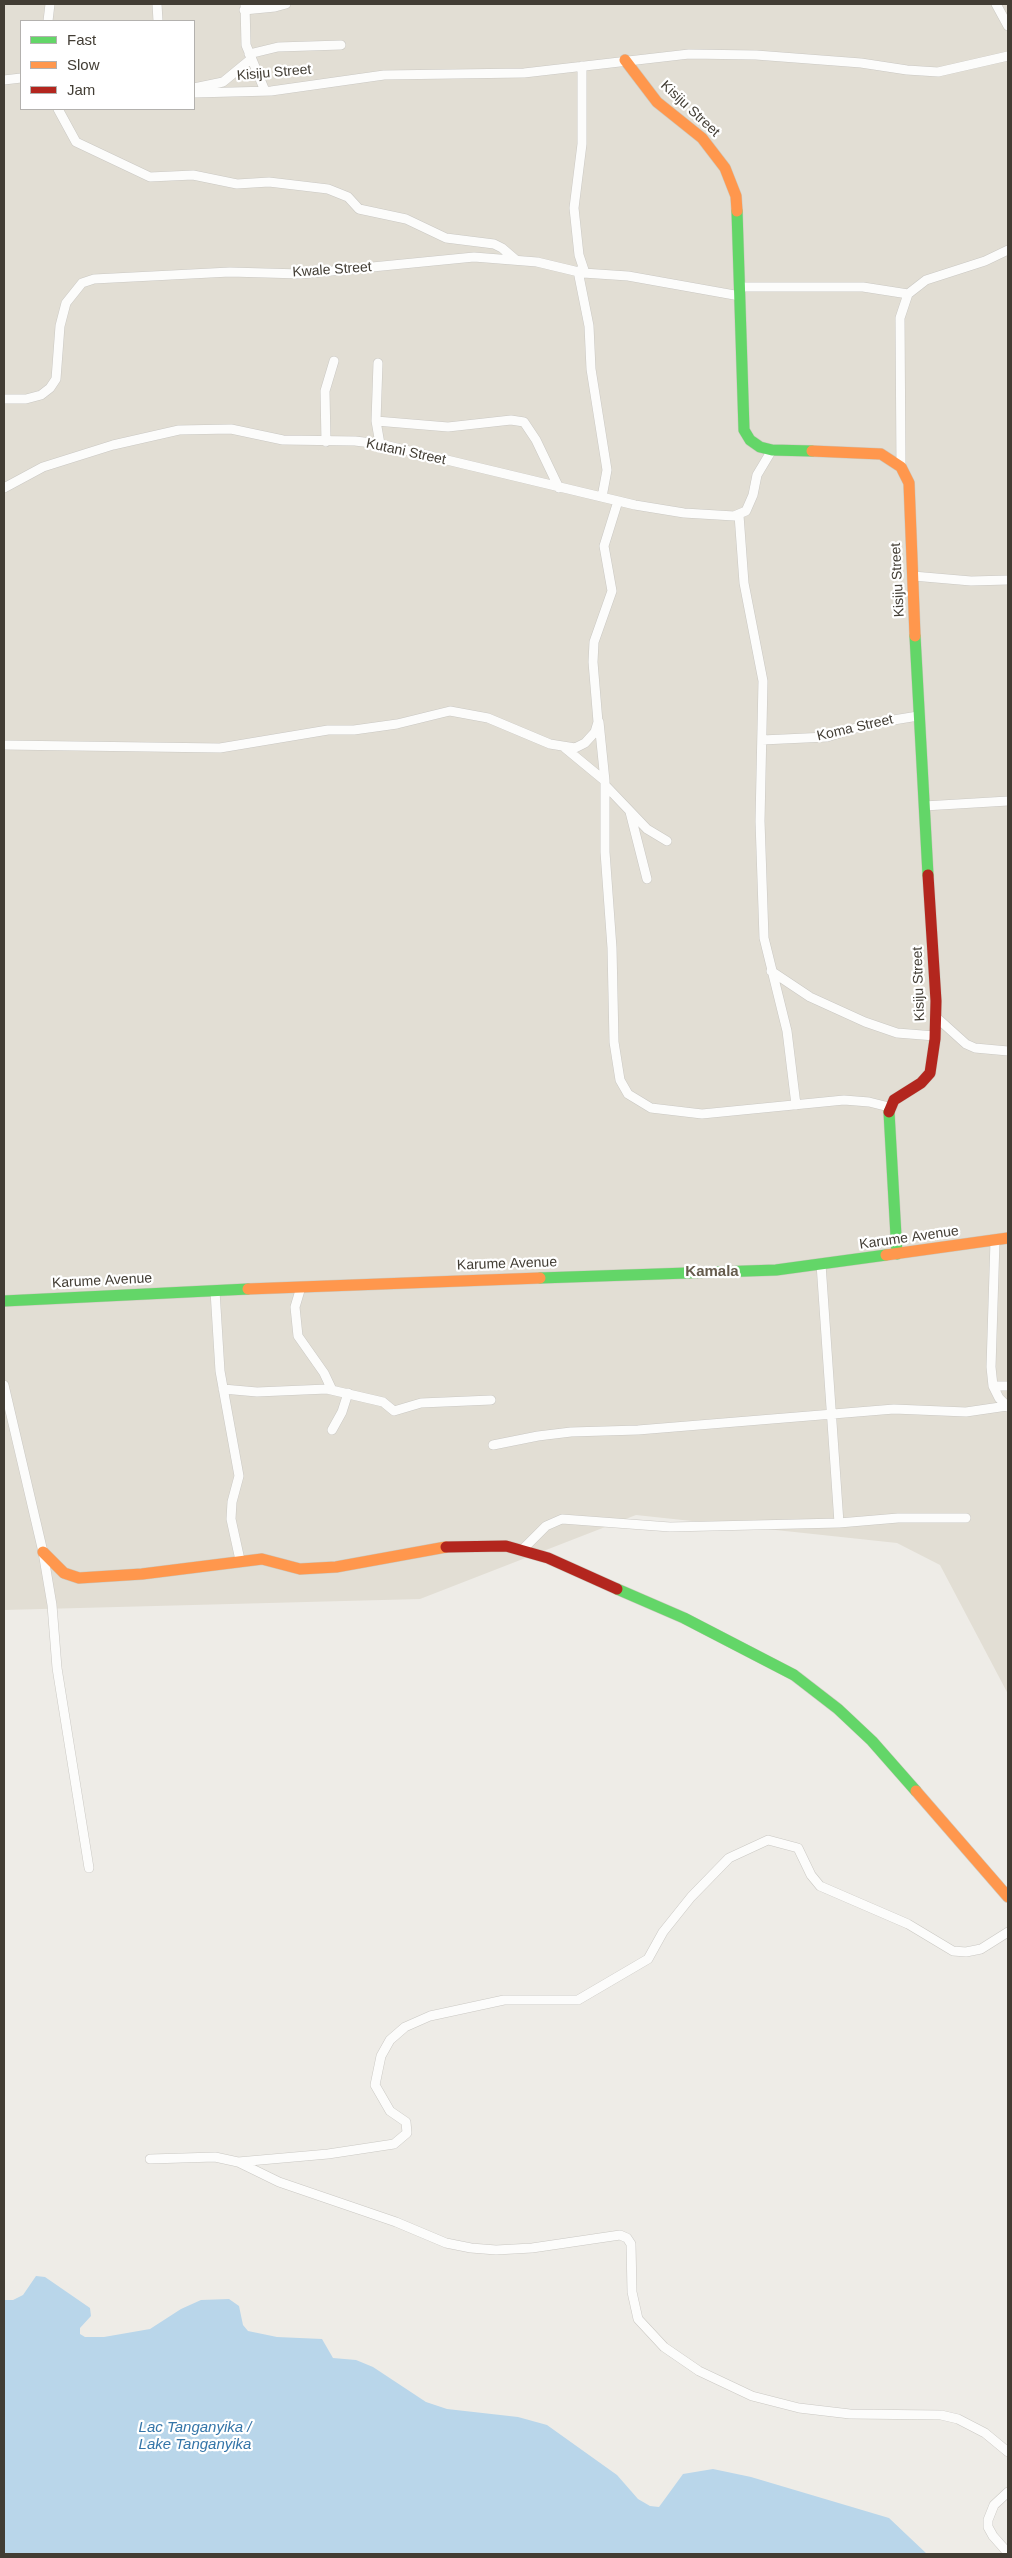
<!DOCTYPE html>
<style>
body{margin:0}
#map{position:relative;width:1012px;height:2558px;overflow:hidden;background:#eeece7;font-family:Helvetica,sans-serif}
canvas{display:block}
.frame{position:absolute;inset:0;border:5px solid #423d34;pointer-events:none}
.legend{position:absolute;left:20px;top:20px;width:175px;height:90px;box-sizing:border-box;background:#fff;border:1px solid #b3b1ae;margin:0;padding:6px 9px;list-style:none;font-size:15px;color:#423d34}
.legend li{display:flex;align-items:center;gap:10px;height:25px}
.legend b{width:25px;border:1px solid #b3b1ae}
</style>
<div id="map">
<canvas width="1012" height="2558"></canvas>
<div class="frame"></div>
<ul class="legend">
<li><b style="height:6px;background:#63d668"></b>Fast</li>
<li><b style="height:6px;background:#ff974d"></b>Slow</li>
<li><b style="height:6px;background:#b3261e"></b>Jam</li>
</ul>
</div>
<script>
const context = document.querySelector('canvas').getContext('2d');
context.lineJoin = 'round';
function fillPath(path, color) { context.fillStyle = color; context.fill(path, 'evenodd'); }
const toPath = rows => new Path2D(rows.map(r => 'M' + r).join(''));
function trace(path, color, width, dash) { context.strokeStyle = color; context.lineWidth = width; context.lineCap = dash ? 'butt' : 'round'; context.setLineDash(dash || []); context.stroke(path); }
function drawText(font, color, halo, rows, align = 'center') {
  context.font = font + ' Helvetica,sans-serif'; context.lineWidth = 4.5; context.setLineDash([]); context.textBaseline = 'middle'; context.strokeStyle = halo; context.fillStyle = color; for (const [text, x, y, turn = 0] of rows) {
    context.save(); context.translate(x, y); context.rotate((+turn || 0) * Math.PI / 180); context.textAlign = isNaN(turn) ? turn : align; if (halo) context.strokeText(text, 0, 0); context.fillText(text, 0, 0); context.restore();
  }
}
fillPath(toPath([
 [4,4,1008,4,1008,1694,940,1565,897,1543,636,1515,420,1599,4,1610],
 [21,21,194,21,194,109,21,109]
]), '#e2ded4');
fillPath(toPath([
 [36,2276,45,2277,90,2308,91,2316,80,2328,80,2334,85,2337,104,2337,150,2329,181,2309,201,2300,229,2299,239,2306,243,2325,248,2331,277,2337,322,2339,333,2358,356,2360,373,2367,426,2402,447,2409,518,2417,547,2425,617,2475,638,2499,650,2506,659,2507,683,2474,713,2469,751,2477,889,2518,927,2554,4,2554,4,2300,13,2300,23,2295]
]), '#b9d6ea');
const street = toPath([
 [157,4,158,21],
 [245,4,246,45,265,91],
 [996,4,1008,26],
 [244,10,275,7,286,4],
 [48,21,50,4],
 [249,54,278,47,341,45],
 [582,66,582,144,574,208,579,255,585,273],
 [4,80,21,78],
 [194,88,223,82,251,59],
 [194,93,271,91,384,75,524,73,689,54,756,55,861,63,907,70,938,72,1008,56],
 [58,109,76,142,150,177,193,175,237,184,269,182,328,189,348,197,359,209,406,219,446,238,494,244,502,248,516,260],
 [578,271,589,326,591,369,607,470,602,497],
 [740,287,863,287,908,294],
 [378,363,376,421,380,444],
 [4,399,26,399,41,395,50,388,56,379,60,326,66,303,82,283,94,279,230,272,301,274,474,257,537,262,583,273,628,276,740,296],
 [376,421,448,427,511,420,524,422,536,440,559,488],
 [326,442,325,391,334,361],
 [901,467,900,318,908,294,926,280,985,261,1008,250],
 [4,488,43,467,113,445,179,430,231,429,283,440,355,441,380,444,635,505,684,513,734,516,746,511,753,495,757,475,772,450],
 [739,515,744,583,763,681,760,821,764,938,787,1031,796,1105],
 [913,576,971,581,1008,580],
 [599,722,605,781,605,852,612,948,614,1042,620,1080,628,1094,651,1108,702,1114,844,1100,869,1102,889,1107],
 [762,740,827,737,869,724,918,716],
 [4,745,220,748,328,730,354,730,397,724,450,711,488,718,550,744,575,748,585,743,595,732,598,722,593,662,594,642,612,591,604,546,618,501],
 [565,748,605,781],
 [605,785,647,829,667,841],
 [924,806,1008,801],
 [630,812,647,879],
 [771,971,810,997,865,1022,897,1033,935,1036],
 [936,1017,966,1044,975,1048,1008,1051],
 [995,1241,991,1367,993,1386,999,1398,1008,1407],
 [821,1264,839,1523],
 [301,1287,295,1307,298,1336,324,1373,332,1390],
 [215,1291,220,1371,239,1476,232,1502,231,1519,240,1560],
 [4,1385,43,1552,52,1605,57,1668,89,1868],
 [993,1386,1008,1386],
 [223,1389,257,1392,327,1389,383,1402,394,1411,421,1403,491,1400],
 [332,1430,342,1412,348,1393],
 [493,1445,538,1436,571,1432,638,1430,894,1409,966,1412,1007,1406],
 [522,1550,546,1526,562,1519,670,1527,839,1523,898,1518,966,1518],
 [150,2159,215,2157,238,2162,279,2182,396,2222,446,2243,471,2248,496,2250,532,2248,620,2235,627,2238,631,2244,632,2292,638,2319,664,2347,699,2371,752,2396,799,2408,850,2414,941,2415,958,2419,985,2433,1008,2452],
 [238,2162,328,2154,394,2144,407,2133,406,2122,390,2111,375,2085,381,2056,390,2040,405,2027,430,2016,504,2000,578,2000,648,1959,663,1932,691,1897,729,1858,768,1840,798,1848,811,1875,820,1886,908,1924,953,1951,966,1952,981,1949,1008,1932],
 [1008,2492,994,2505,988,2520,988,2527,993,2536,1008,2553]
]);
const fast = toPath([
 [737,211,744,430,750,440,760,447,772,450,812,451],
 [915,636,928,875],
 [889,1112,897,1254],
 [540,1278,776,1270,886,1255],
 [4,1301,248,1289],
 [617,1589,684,1618,794,1675,838,1709,872,1741,916,1791]
]);
const slow = toPath([
 [625,60,657,102,702,138,725,168,736,196,737,211],
 [812,451,881,454,901,467,909,483,915,636],
 [886,1255,1008,1238],
 [248,1289,540,1278],
 [43,1552,64,1573,79,1578,142,1574,262,1559,300,1569,336,1567,446,1547],
 [916,1791,1008,1897]
]);
const jam = toPath([
 [889,1112,894,1100,921,1083,930,1073,935,1039,936,1001,928,875],
 [446,1547,506,1546,548,1558,617,1589]
]);
trace(street, '#cac8c3', 10);
trace(fast, '#ccc9bf', 12);
trace(slow, '#ccc9bf', 12);
trace(jam, '#ccc9bf', 12);
trace(street, '#fcfcfb', 9);
trace(fast, '#63d668', 11);
trace(slow, '#ff974d', 11);
trace(jam, '#b3261e', 11);
drawText('14px', '#423d34', '#fff', [
 ["Kisiju Street",274,73,-5],
 ["Kisiju Street",690,109,43],
 ["Kwale Street",332,270,-4],
 ["Kutani Street",406,452,12],
 ["Kisiju Street",898,580,-93],
 ["Koma Street",855,728,-13],
 ["Kisiju Street",919,984,-92],
 ["Karume Avenue",909,1238,-8],
 ["Karume Avenue",507,1264,-2],
 ["Karume Avenue",102,1281,-3]
]);
drawText('bold 15px', '#655b4c', '#fff', [
 ["Kamala",712,1272]
]);
drawText('italic 15px', '#3475a8', '#fff', [
 ["Lac Tanganyika /",195,2428],
 ["Lake Tanganyika",195,2445]
]);
</script>
